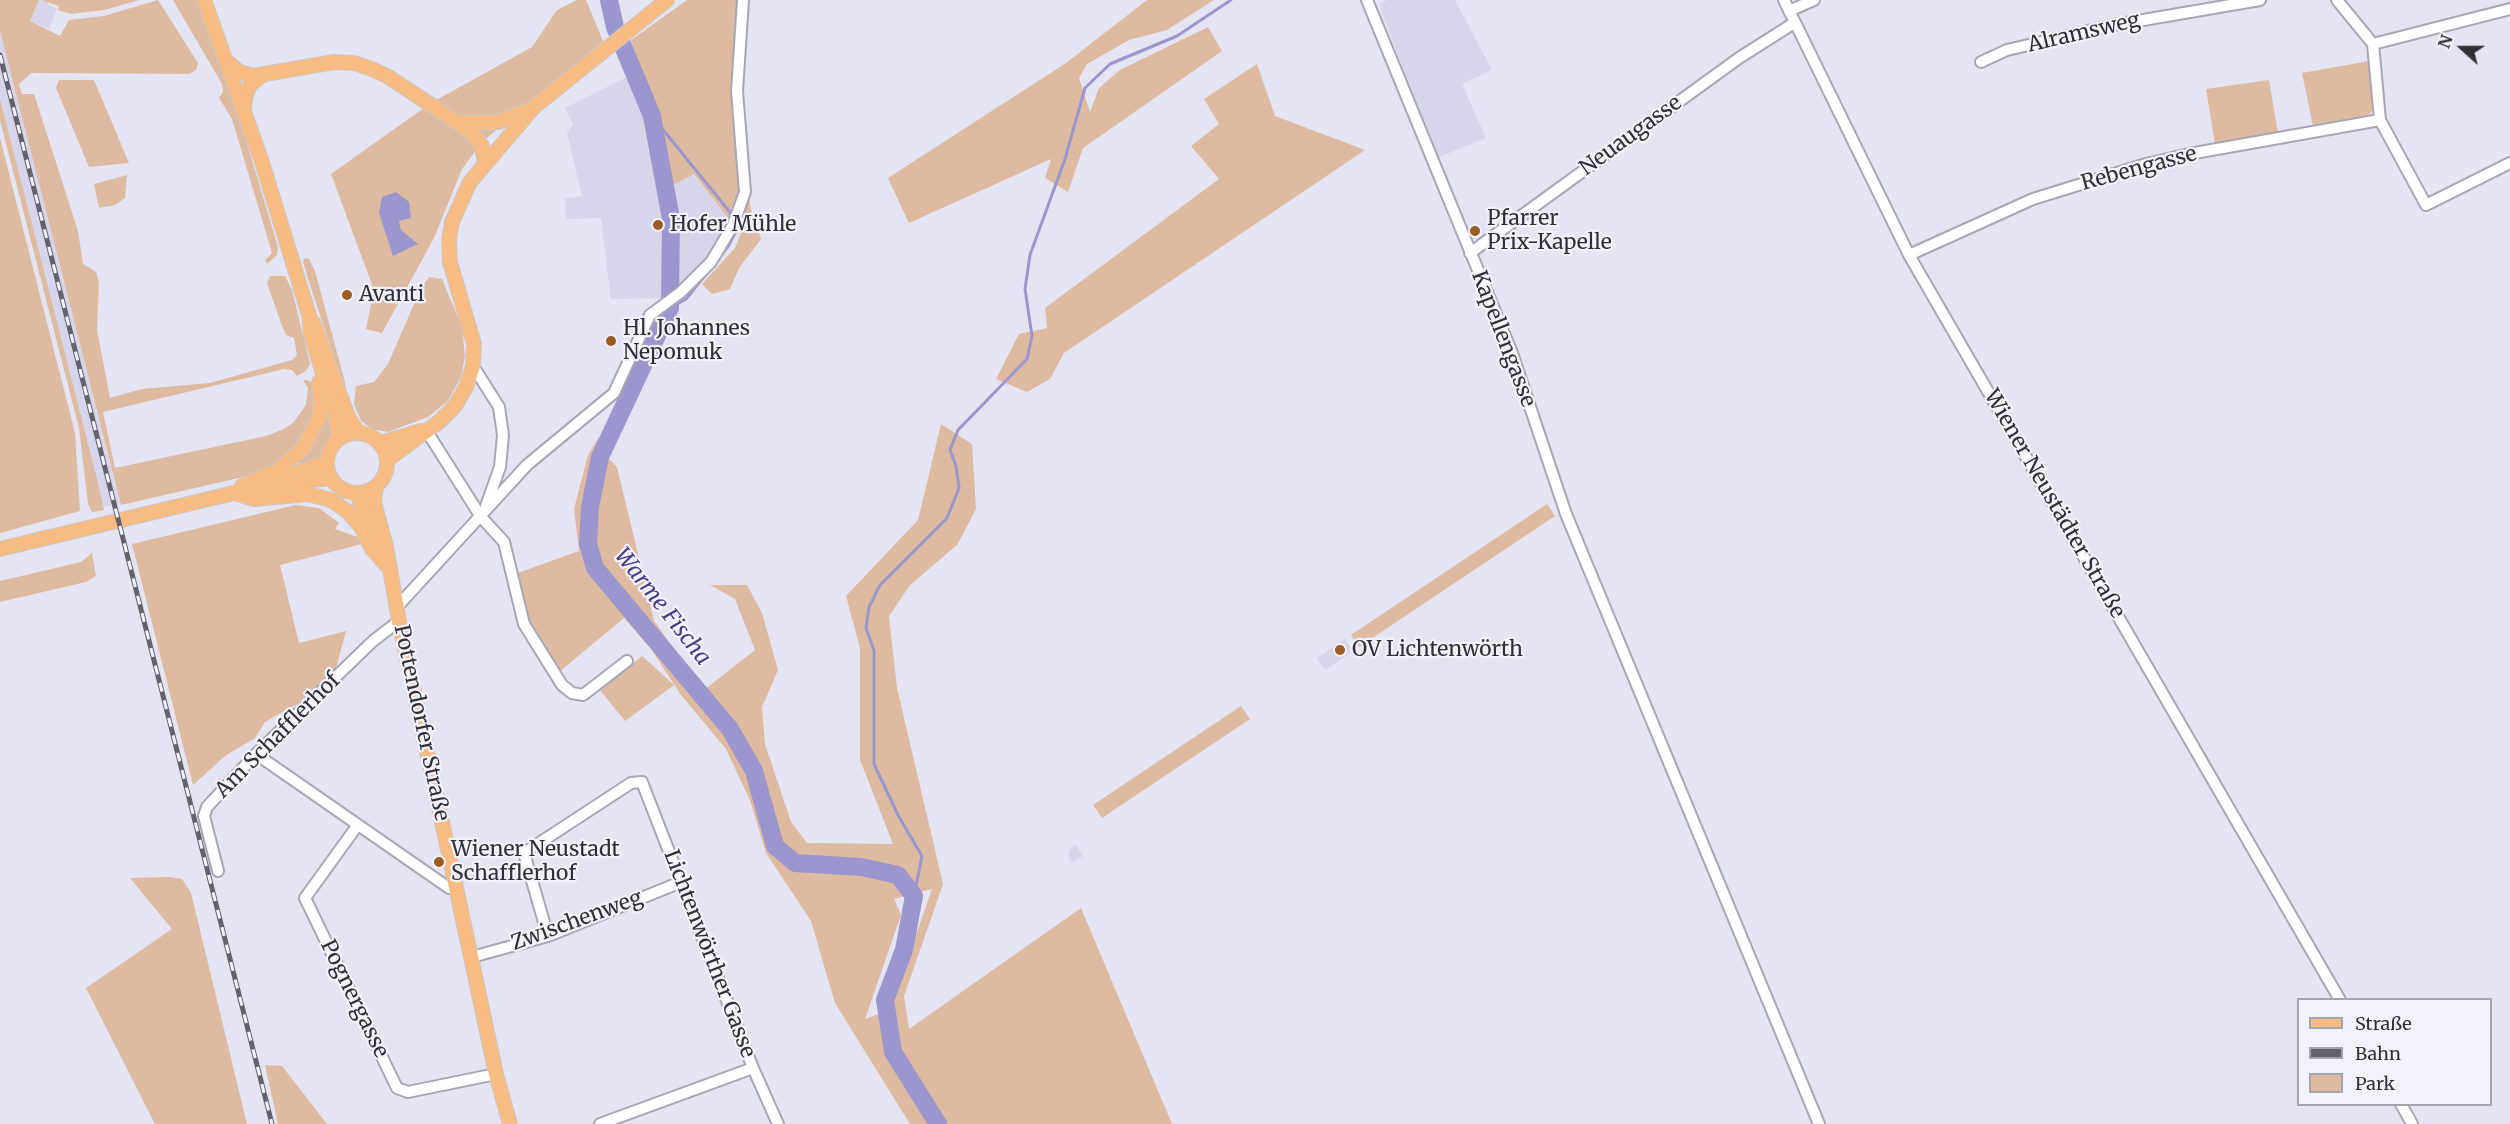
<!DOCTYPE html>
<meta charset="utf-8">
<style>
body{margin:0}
#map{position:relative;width:2510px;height:1124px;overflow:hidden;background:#e5e4f2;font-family:Merriweather,serif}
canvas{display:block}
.legend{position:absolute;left:2297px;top:998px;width:195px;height:108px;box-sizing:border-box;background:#f2f2fd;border:2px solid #a4a4ad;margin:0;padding:8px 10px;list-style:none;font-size:18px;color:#2f2f34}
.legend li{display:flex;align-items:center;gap:12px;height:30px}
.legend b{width:30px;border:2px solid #a4a4ad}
.north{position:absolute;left:2432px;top:18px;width:60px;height:60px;-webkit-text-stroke:4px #f2f2fd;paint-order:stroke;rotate:291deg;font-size:16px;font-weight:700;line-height:24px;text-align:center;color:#2f2f34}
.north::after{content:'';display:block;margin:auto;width:21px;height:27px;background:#2f2f34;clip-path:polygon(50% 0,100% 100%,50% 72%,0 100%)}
</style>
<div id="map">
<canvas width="2510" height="1124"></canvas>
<ul class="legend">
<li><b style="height:8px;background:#f8bb82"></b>Straße</li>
<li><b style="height:8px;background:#62626a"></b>Bahn</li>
<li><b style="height:16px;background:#ddbaa0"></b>Park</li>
</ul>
<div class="north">N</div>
</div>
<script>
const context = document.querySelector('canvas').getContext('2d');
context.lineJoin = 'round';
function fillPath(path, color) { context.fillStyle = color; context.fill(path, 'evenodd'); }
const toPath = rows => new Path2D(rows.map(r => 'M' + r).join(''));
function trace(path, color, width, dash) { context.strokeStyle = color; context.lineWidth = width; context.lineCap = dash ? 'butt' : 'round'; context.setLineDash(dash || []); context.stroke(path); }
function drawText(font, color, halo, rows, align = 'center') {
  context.font = font + ' Merriweather,serif'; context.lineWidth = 4.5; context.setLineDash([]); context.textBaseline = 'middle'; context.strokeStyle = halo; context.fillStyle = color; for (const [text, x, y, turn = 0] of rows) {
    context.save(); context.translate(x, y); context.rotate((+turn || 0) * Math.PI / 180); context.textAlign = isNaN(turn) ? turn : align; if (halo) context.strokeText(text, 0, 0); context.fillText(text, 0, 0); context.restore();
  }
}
fillPath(toPath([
 [39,0,48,2,48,5,57,9,49,29,30,21],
 [1387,0,1455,0,1492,70,1462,84,1486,138,1437,158,1379,4],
 [0,31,120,503,103,507,0,99],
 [629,76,646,118,663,194,673,194,673,185,693,174,728,218,709,258,678,288,660,298,611,299,601,218,566,219,565,199,582,196,567,133,573,124,565,108],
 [1345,639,1353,651,1325,670,1317,658],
 [1076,845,1083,856,1072,863,1068,856,1070,849]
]), '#d6d5e9');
fillPath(toPath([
 [0,0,39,0,30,21,60,36,69,20,104,16,158,0,198,63,196,70,189,74,31,73,19,84,22,94,34,94,78,231,83,264,96,272,99,283,97,330,110,398,142,389,210,383,292,360,297,355,294,338,286,335,282,326,267,283,270,276,285,276,292,290,310,364,306,371,297,376,292,370,284,369,103,412,115,468,266,436,284,429,293,423,306,405,308,388,303,380,307,380,314,384,315,412,302,440,282,461,243,477,121,505,0,31],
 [41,0,139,0,104,10,71,14,58,10,59,6],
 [173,0,197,0,232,93,278,247,277,255,267,264,265,260,272,253,232,119,219,98,223,92,222,84],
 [577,0,586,0,603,41,482,142,462,169,434,238,382,333,366,329,374,290,331,174,431,103,532,47,557,10],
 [382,197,411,218,399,221,401,230],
 [687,0,748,0,743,94,750,206,761,239,739,268,730,289,712,294,702,284,735,248,746,221,728,218,694,174,673,185,655,112,631,40],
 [1147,0,1214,0,1167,30,1129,40,1087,64,1079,78,1090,112,1099,88,1120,70,1208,27,1222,51,1083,148,1068,192,1045,178,1051,159,909,223,888,178,1066,63],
 [2369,61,2375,108,2364,119,2313,126,2302,73],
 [1257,64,1275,116,1365,150,1064,353,1050,379,1027,392,996,379,1019,334,1047,328,1045,308,1219,179,1191,146,1219,124,1204,99],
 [59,80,94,80,129,163,89,167,56,88],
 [2269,80,2278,133,2215,144,2206,89],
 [0,99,98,483,104,510,92,512,88,504,79,428,0,120],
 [0,138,75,433,80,511,0,533],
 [127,175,125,198,115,205,99,208,94,184],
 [305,258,309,259,315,271,346,386,343,385,308,279,303,261],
 [429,277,442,279,462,327,465,356,461,377,448,401,428,417,388,432,372,429,361,421,354,404,356,386,374,382,388,364,421,288],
 [325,409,330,409,333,438,320,459,301,468,297,461],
 [941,424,972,444,976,509,957,545,910,585,889,616,897,688,943,884,904,996,909,1029,1081,908,1172,1124,910,1124,835,1003,811,921,766,853,750,800,726,749,681,695,651,649,624,618,559,672,531,625,518,573,579,551,574,509,588,455,599,437,608,458,617,467,654,621,704,690,755,650,735,599,710,585,747,585,762,613,778,670,762,707,765,744,791,822,807,843,893,844,860,760,860,648,846,596,918,520],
 [932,889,890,1010,865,1019,901,915,894,899],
 [1547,504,1555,516,1359,647,1351,635],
 [296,505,319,508,339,523,335,529,364,539,362,544,280,565,299,643,346,631,336,668,297,704,265,722,255,738,225,756,193,785,132,544],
 [92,553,96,576,86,582,0,602,0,581,81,562],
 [642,656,674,685,625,721,600,690],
 [1241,706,1250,719,1102,818,1093,805],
 [169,877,182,879,191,893,247,1124,155,1124,86,988,172,929,130,878],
 [265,1065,282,1066,327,1124,278,1124]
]), '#ddbaa0');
fillPath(toPath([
 [396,192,409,202,411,218,399,221,401,230,418,244,393,256,379,213,382,197]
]), '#9b96cd');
trace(toPath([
 [652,116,733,216],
 [719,258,729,245,740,223,737,221],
 [670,308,686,299,707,273],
 [914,896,922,856,899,817,874,764,874,651,866,628,869,607,880,585,947,518,959,488,956,466,950,450,958,430,1027,359,1032,336,1025,289,1030,255,1065,159,1085,88,1110,64,1177,36,1231,0]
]), '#9b96cd', 3);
trace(toPath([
 [609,0,615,27,652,116,671,219,670,308,600,457,590,507,588,544,595,568,730,729,754,771,775,846,795,863,861,867,898,875,914,896,904,950,885,1000,893,1052,938,1124]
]), '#9b96cd', 18);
const minor = toPath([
 [1367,0,1512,353,1566,514,1819,1124],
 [1784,0,1909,255,2340,1000],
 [2337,0,2373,44,2380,120,2426,205,2510,163],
 [1789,11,1814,0],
 [2373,44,2510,9],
 [1981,62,2007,50,2114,25,2260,0],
 [1470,253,1739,58,1794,23],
 [1909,255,2033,199,2146,164,2189,154,2380,120],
 [473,366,499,407,503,435,500,467,486,506],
 [426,430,481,517,504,542,524,624,562,685,572,693,583,695,627,661],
 [396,608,527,465,614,393,650,315,681,292,711,262,733,225,745,192,737,91,743,0],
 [256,754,449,888,456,888],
 [357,826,305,898,397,1088,408,1092,496,1074],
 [218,871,204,816,207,807,256,754,373,641,399,621],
 [548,936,524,853,631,783,642,782,753,1068,778,1124],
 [472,957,548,936,681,882],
 [2401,1104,2412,1124],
 [600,1124,753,1068]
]);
const major = toPath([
 [204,0,261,159,309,315,311,335,333,405,340,438],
 [228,62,238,71,253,76,334,62,354,63,372,69,387,76,472,132,482,146,485,163],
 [244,109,245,98,250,85,261,76],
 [461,123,498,122,529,110],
 [313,322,349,419,359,433],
 '327 463a30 30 0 1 1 60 0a30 30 0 1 1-60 0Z',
 [380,443,421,431],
 [387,460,440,421,455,406,466,387,473,366,474,344,450,262,449,240,452,222,470,182,534,107,667,0],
 [288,476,327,462],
 [242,486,277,471,303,448,319,417,321,398,319,382],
 [376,487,374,502,386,546,399,621,496,1074,510,1124],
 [238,494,254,499,308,494,331,500,347,511,361,527,372,549,388,567],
 [357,494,374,538],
 [0,549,267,485,331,478]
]);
trace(minor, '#a7a7b4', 14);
trace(major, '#c9c9ca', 16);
trace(minor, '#fff', 10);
trace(major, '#f8bb82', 14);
const rail = toPath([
 [0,55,272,1124]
]);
trace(rail, '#62626a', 5);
trace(rail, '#f2f2fd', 3, [9]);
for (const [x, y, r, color] of [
 [658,225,6,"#9b5c24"],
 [1475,231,6,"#9b5c24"],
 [347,295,6,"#9b5c24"],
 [611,341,6,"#9b5c24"],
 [1340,650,6,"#9b5c24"],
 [439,862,6,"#9b5c24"]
]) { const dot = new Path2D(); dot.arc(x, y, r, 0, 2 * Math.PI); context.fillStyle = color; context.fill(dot); trace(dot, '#f2f2fd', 2); }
drawText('21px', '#2f2f34', '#f2f2fd', [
 ["Alramsweg",2084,33,-13],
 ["Neuaugasse",1631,136,-36],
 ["Rebengasse",2139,169,-15],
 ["Kapellengasse",1503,339,69],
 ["Wiener Neustädter Straße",2054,504,60],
 ["Pottendorfer Straße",421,723,78],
 ["Am Schafflerhof",278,736,-45],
 ["Zwischenweg",577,921,-20],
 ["Lichtenwörther Gasse",709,954,69],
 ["Pognergasse",354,999,64]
]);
drawText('21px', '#2f2f34', '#f2f2fd', [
 ["Pfarrer",1487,219],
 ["Prix-Kapelle",1487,243],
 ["Hofer Mühle",670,225],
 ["Avanti",359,295],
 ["Hl. Johannes",623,329],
 ["Nepomuk",623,353],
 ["OV Lichtenwörth",1352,650],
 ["Wiener Neustadt",451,850],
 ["Schafflerhof",451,874]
], 'left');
drawText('italic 22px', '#473c80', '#f2f2fd', [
 ["Warme Fischa",662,607,52]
]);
</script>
